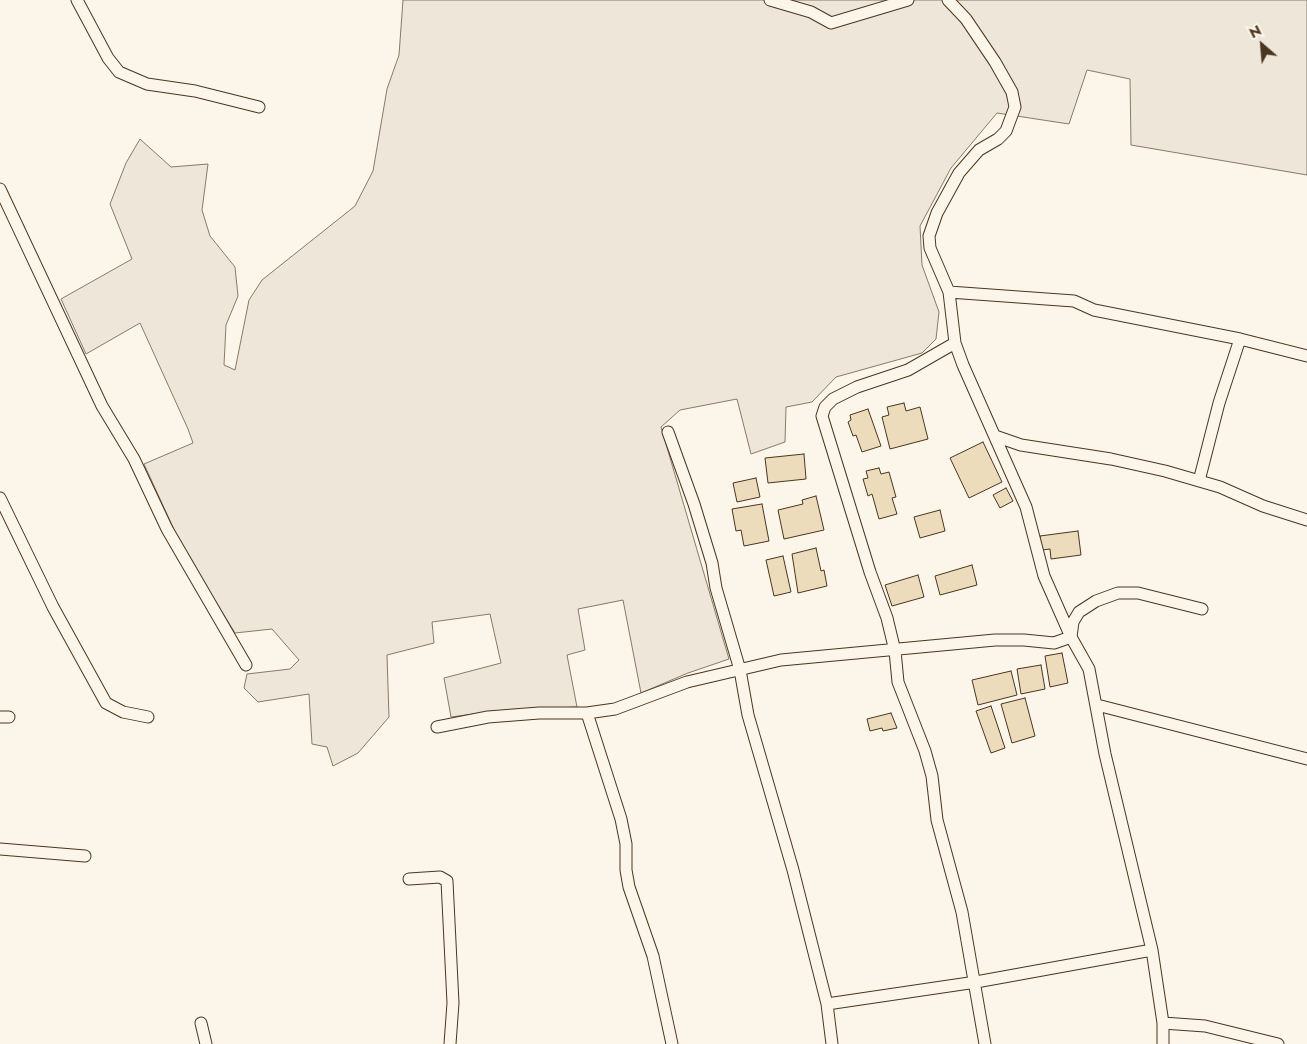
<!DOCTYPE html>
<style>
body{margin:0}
#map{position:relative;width:1307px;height:1044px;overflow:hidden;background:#fbf6e9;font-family:Jost,sans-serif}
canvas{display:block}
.north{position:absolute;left:1237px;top:20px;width:50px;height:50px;-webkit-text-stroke:4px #fbf6e9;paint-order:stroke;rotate:333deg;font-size:14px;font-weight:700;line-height:20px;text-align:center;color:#4a3520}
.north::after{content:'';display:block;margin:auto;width:18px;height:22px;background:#4a3520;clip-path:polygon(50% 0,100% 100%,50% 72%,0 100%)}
</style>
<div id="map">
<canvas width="1307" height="1044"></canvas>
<div class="north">N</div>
</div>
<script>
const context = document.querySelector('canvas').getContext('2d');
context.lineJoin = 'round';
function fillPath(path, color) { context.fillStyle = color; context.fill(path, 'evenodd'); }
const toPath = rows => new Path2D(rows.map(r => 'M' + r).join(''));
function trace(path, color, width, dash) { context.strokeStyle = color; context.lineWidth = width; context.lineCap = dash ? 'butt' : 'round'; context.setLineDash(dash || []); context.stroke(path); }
const green = toPath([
 [403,0,1307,0,1307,175,1131,145,1130,79,1087,70,1069,124,997,113,951,168,920,226,922,265,939,312,936,339,922,353,836,377,812,402,786,407,785,442,751,454,737,399,680,410,661,427,729,659,688,673,641,693,623,600,578,609,585,650,567,655,577,707,496,711,451,717,444,678,501,663,490,614,432,622,434,643,387,655,389,717,358,753,333,766,327,747,312,744,309,694,258,702,244,688,247,674,290,669,299,660,272,629,235,633,182,547,144,464,193,443,188,429,140,323,86,354,61,299,132,259,110,204,126,163,140,139,171,167,208,164,202,210,210,236,235,267,238,296,226,325,224,365,235,370,249,300,262,280,355,206,373,171,387,89,399,55,403,0]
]);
fillPath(green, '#ede6d9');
trace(green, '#887966', 1);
const building = toPath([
 [904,403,906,411,920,407,928,439,890,449,882,417,889,415,887,407,904,403],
 [868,409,881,446,862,452,856,435,853,436,848,422,851,420,850,415,868,409],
 [983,442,1002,482,969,498,950,458,983,442],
 [804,454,806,479,768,483,765,458,804,454],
 [879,468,881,474,889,472,896,497,892,498,897,514,879,519,872,494,868,496,863,479,868,478,866,471,879,468],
 [756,478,760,497,737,502,733,483,756,478],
 [1006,488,1013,501,1000,508,993,495,1006,488],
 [816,496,824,530,784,539,778,510,803,504,802,500,816,496],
 [762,504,769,541,744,546,741,530,736,531,732,509,762,504],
 [940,510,945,531,920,538,914,517,940,510],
 [1078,531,1081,555,1051,559,1050,549,1042,550,1040,536,1078,531],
 [816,548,821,571,824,570,827,586,798,593,792,554,816,548],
 [783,556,791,592,774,596,766,560,783,556],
 [972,565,977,585,940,595,935,576,972,565],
 [918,575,924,597,892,606,885,585,918,575],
 [1062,653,1068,683,1050,687,1045,656,1062,653],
 [1041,665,1045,689,1021,694,1017,669,1041,665],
 [1011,671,1017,695,978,705,972,680,1011,671],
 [1025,698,1035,736,1012,743,1001,704,1025,698],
 [991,706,1005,748,991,753,976,711,991,706],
 [891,713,897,728,883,731,882,728,870,731,867,719,891,713]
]);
fillPath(building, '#ecdcbc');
trace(building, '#4a3520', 1);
const minor = toPath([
 [77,0,108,58,119,72,147,84,195,91,259,107],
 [770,0,811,12,831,23,908,0],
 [948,0,966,19,995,62,1012,92,1015,107,1006,131,998,139,979,150,959,173,937,213,929,236,930,248,949,292,955,343,963,365,1026,507,1044,576,1071,637,1089,669,1105,754,1152,950,1163,1023,1205,1026,1278,1044],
 [0,189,102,406,134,459,167,529,246,665],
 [949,292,1074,301,1094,310,1240,339,1307,356],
 [955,343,908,370,857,387,833,399,825,407,822,416,870,572,887,618,895,651,898,682,925,751,932,776,937,820,962,912,985,1044],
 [668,432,694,504,712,563,716,588,740,670,748,715,793,870,827,1004],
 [995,436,1021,445,1111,459,1165,471,1220,487,1263,506,1307,520],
 [1199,481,1219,403,1240,339],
 [0,498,53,607,106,703,123,712,148,717],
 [1097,705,1307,759],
 [587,713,621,819,626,844,626,870,629,887,653,956,672,1044],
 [0,717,9,717],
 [437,727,488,717,539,713,587,713,615,709,687,682,781,660,995,640,1024,640,1054,643,1071,637,1073,622,1079,612,1096,601,1118,593,1138,593,1202,609],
 [0,849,85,856],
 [409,879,440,877,447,881,453,1003,450,1044],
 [201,1023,206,1044],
 [1163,1023,1163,1044],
 [832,1044,827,1004,976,982,1152,950]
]);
trace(minor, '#4a3520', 13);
trace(minor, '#fbf6e9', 11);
</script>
